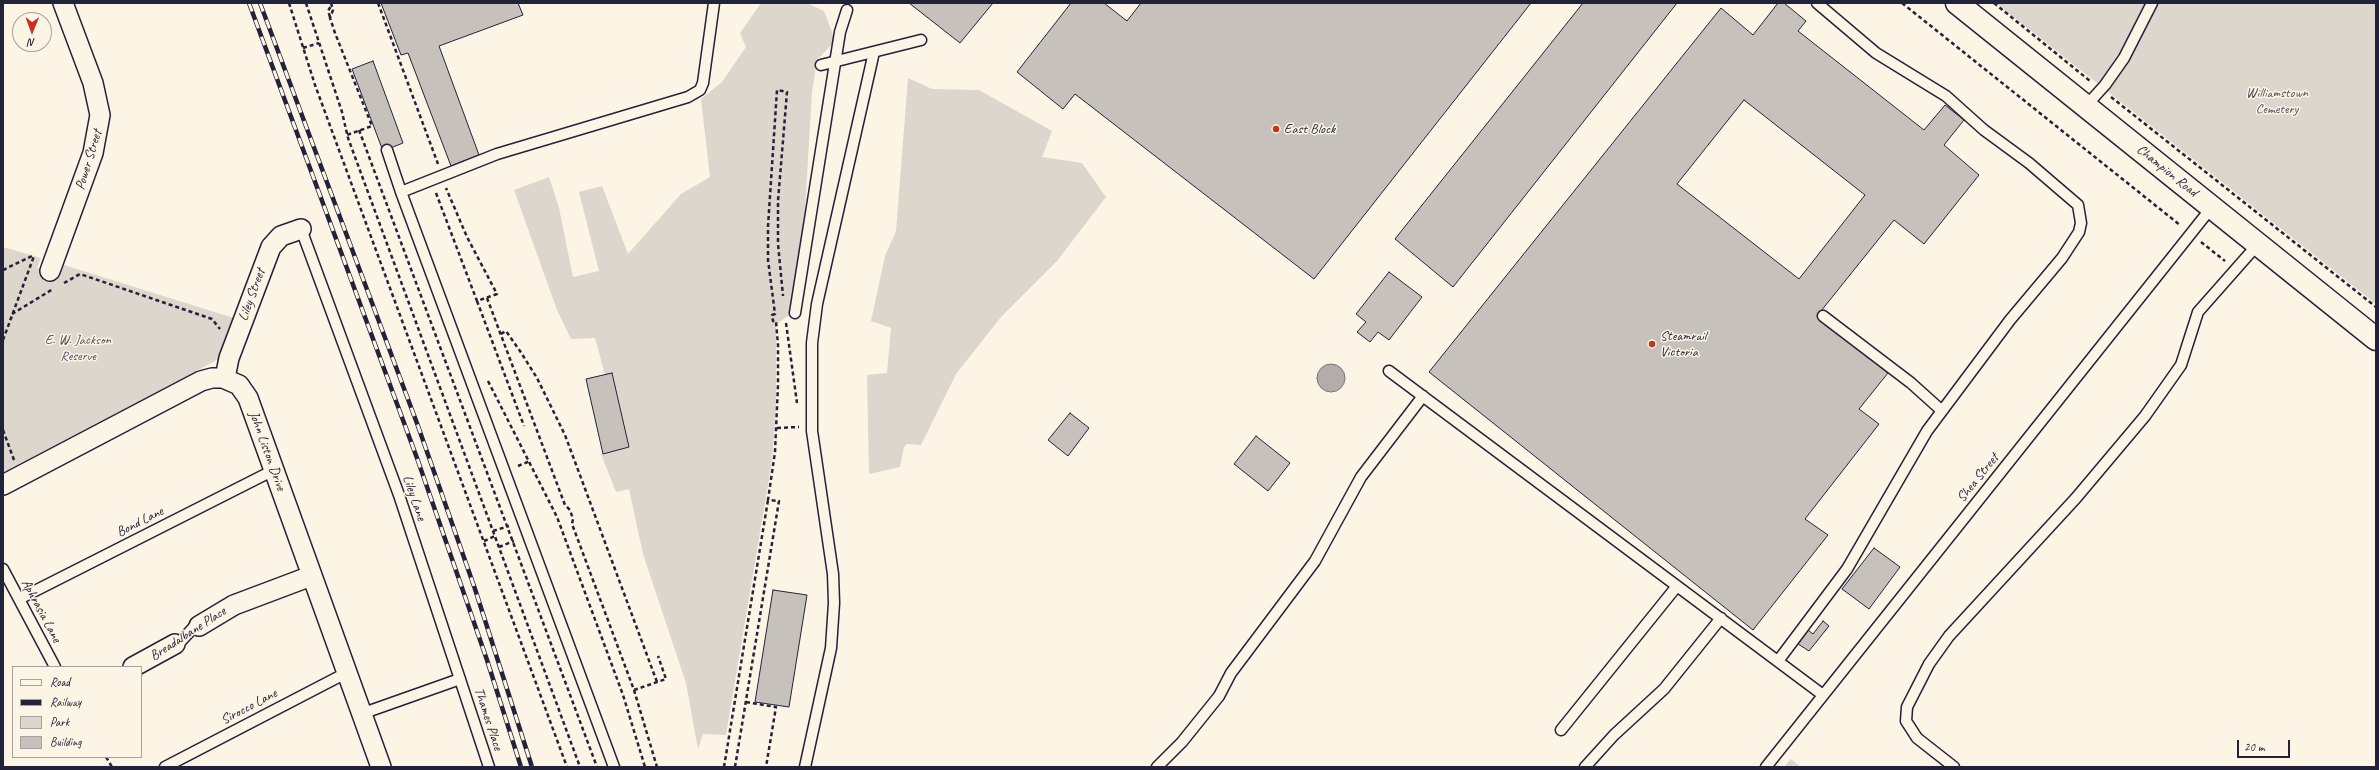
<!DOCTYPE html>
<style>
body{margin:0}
#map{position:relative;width:2379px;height:770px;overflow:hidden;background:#fcf5e5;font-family:Caveat,sans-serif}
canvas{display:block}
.frame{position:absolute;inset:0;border:4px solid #22223b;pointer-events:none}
.legend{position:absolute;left:12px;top:666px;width:130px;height:92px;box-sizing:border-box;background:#fcf5e5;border:1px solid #a5a1a1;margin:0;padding:5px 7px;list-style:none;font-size:12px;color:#22223b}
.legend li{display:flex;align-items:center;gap:8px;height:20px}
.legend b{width:20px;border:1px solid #a5a1a1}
.north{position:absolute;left:12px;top:12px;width:40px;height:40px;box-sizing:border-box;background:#fcf5e5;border:1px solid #a5a1a1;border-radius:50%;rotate:181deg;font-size:11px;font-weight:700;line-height:16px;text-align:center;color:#22223b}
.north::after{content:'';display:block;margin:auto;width:14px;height:18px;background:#c8321e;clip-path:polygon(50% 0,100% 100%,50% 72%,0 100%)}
.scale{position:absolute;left:2237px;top:740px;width:53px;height:18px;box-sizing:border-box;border:2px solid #22223b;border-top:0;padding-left:5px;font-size:12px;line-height:14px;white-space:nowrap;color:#22223b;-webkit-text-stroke:3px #fcf5e5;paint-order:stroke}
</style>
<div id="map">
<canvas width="2379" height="770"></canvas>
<div class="frame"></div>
<ul class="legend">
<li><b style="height:5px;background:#fcf5e5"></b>Road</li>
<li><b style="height:5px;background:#22223b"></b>Railway</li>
<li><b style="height:11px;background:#dcd6cc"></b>Park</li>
<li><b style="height:11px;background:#c6c1bb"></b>Building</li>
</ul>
<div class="north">N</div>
<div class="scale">20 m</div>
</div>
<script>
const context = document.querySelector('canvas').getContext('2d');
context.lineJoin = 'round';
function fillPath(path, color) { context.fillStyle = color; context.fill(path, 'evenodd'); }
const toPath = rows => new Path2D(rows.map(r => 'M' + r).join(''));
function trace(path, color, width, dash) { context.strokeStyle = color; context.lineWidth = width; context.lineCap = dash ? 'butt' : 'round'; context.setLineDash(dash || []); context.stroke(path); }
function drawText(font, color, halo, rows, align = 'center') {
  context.font = font + ' Caveat,sans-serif'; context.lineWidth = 3; context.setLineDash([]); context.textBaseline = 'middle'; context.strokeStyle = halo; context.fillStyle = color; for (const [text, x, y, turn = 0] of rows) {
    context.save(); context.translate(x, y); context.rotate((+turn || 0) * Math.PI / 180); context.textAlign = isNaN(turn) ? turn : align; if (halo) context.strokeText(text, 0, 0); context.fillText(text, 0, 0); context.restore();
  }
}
fillPath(toPath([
 [761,3,807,3,824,11,832,32,834,42,817,60,812,92,805,210,791,314,776,324,776,406,772,461,726,735,703,734,698,749,686,683,643,554,629,489,616,492,601,454,629,447,612,373,605,375,595,338,571,339,557,310,514,190,549,177,559,208,573,277,599,271,579,192,602,186,628,254,681,194,710,177,701,99,722,82,746,47,740,33],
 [1996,3,2376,3,2376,304],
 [908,78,932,89,979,90,1052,131,1042,157,1082,163,1106,197,1057,261,1001,317,956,374,921,445,907,444,904,447,900,467,869,474,867,375,887,373,891,328,871,321,885,256,896,231],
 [3,247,41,258,37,268,60,276,64,265,234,318,219,359,3,473],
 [1791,759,1801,767,1784,767]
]), '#dcd6cc');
const water = toPath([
 '1317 378a14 14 0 1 1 28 0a14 14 0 1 1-28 0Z'
]);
fillPath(water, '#b2adab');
trace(water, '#78757e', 1);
const building = toPath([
 [381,3,518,3,523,15,439,46,479,155,451,166,408,53,401,55,381,3],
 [909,3,993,3,960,43,909,3],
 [1071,3,1104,3,1127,21,1141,3,1531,3,1314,279,1075,94,1063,109,1017,72,1071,3],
 [1583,3,1677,3,1453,287,1395,239,1583,3],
 [1778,3,1784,3,1806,21,1798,31,1924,130,1945,105,1964,120,1944,145,1979,175,1924,244,1894,220,1817,316,1888,373,1859,409,1879,424,1805,519,1828,535,1753,630,1429,372,1721,8,1753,35,1778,3],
 [1744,100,1865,195,1799,279,1677,184,1744,100],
 [373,61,403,143,383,151,352,69,373,61],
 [1389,272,1422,297,1389,340,1378,332,1370,342,1357,332,1366,322,1356,314,1389,272],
 [612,373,629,447,603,454,586,379,612,373],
 [1070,413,1089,428,1068,456,1048,440,1070,413],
 [1256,436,1290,463,1268,491,1234,464,1256,436],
 [1874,548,1900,567,1869,609,1842,589,1874,548],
 [773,590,807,595,789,707,755,702,773,590],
 [1823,621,1829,626,1809,651,1798,644,1808,630,1813,634,1823,621]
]);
fillPath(building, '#c6c1bb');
trace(building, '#22223b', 1);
const lane = toPath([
 [821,65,921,40],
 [2086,106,2105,85,2124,58,2152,3],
 [387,150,401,192,497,154,688,97,700,90,703,83,714,3],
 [401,192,614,767],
 [301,229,399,495,489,767],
 [795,313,840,32,847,10],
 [1823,316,1911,383,1941,410],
 [1389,371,1823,695],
 [3,569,55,667],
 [19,599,274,470],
 [175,644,181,641,194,627,199,626],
 [1778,661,1847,569,1927,431,2010,320,2062,258,2079,232,2081,223,2078,205,2029,163,1984,130,1946,96,1876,53,1817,3],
 [361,714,460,679],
 [1561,730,1677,586],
 [165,767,346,673],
 [805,767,831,648,834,603,833,574,812,431,812,343,817,304,874,52],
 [1157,767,1182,742,1219,696,1231,673,1315,561,1361,477,1423,396],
 [1585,767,1614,735,1664,689,1721,618],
 [1766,767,2212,207],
 [1954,767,1917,738,1906,721,1907,707,1929,664,1949,636,2076,498,2145,416,2181,365,2198,312,2258,244]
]);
const street = toPath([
 [50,271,93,153,100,115,93,83,63,3],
 [225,378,229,358,271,247,281,236,301,229],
 [3,485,201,381,212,378,223,378,239,385,248,398,381,767],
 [199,626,234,605,311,576],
 [133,667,175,644]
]);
const secondary = toPath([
 [1957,3,2376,339]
]);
trace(lane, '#22223b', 13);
trace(street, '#22223b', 22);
trace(secondary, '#22223b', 25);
trace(toPath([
 [289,3,315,85,353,188,567,767],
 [306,3,342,112,348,138,580,767],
 [331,3,333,10,330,18,335,33,372,126,347,135],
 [378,3,438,164],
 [1902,3,2180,225],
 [1994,3,2090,81],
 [330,17,328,11,331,6],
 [303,48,319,43],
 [2111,97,2376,307],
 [359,130,597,767],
 [436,193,477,301,497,294,467,237,446,188],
 [2201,242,2225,261],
 [3,270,34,255],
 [64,283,80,274,212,319,220,329],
 [487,298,565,505,570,510,573,519,572,524,581,548,634,690,657,767],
 [477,301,524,426],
 [12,314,53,289],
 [786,323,797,403],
 [501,334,506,331,520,351,537,378,565,435,657,682],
 [3,340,34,256],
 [488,381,557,517,623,695,645,767],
 [777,428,799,427],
 [3,430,14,460],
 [518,466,530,461],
 [493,531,509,526],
 [484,541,495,536],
 [499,547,514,541],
 [634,690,666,679,658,656],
 [746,702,776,707,766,767],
 [106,757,112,767],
 [724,767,768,500],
 [735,767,779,501,768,500,775,452,778,385,778,345,776,321,773,321,772,315,775,314,768,260,768,226,777,90,787,92,778,201,778,244,783,296]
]), '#22223b', 2.5, [4, 3]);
trace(lane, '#fcf5e5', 10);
trace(street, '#fcf5e5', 19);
trace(secondary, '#fcf5e5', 22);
const rail = toPath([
 [249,3,417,458,487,660,521,767],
 [260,3,418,426,475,589,532,767]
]);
trace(rail, '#22223b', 4.5);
trace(rail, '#fcf5e5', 3, [9]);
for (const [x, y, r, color] of [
 [1276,129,4,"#c8321e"],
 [1652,344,4,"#c8321e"]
]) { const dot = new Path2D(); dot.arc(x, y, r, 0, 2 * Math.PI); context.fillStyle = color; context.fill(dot); trace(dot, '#fcf5e5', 1.5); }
drawText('14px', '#504f5f', '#fcf5e5', [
 ["Williamstown",2277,93],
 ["Cemetery",2277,109],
 ["E. W. Jackson",78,340],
 ["Reserve",78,356]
]);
drawText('14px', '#22223b', '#fcf5e5', [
 ["East Block",1284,129],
 ["Steamrail",1660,336],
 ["Victoria",1660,352]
], 'left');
drawText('14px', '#22223b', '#fcf5e5', [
 ["Power Street",89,160,-73],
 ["Champion Road",2167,171,39],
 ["Liley Street",252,295,-70],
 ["John Liston Drive",267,451,70],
 ["Shea Street",1978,478,-51],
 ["Liley Lane",414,498,71],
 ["Bond Lane",140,522,-27],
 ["Aphrasia Lane",41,611,62],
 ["Breadalbane Place",188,634,-33],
 ["Sirocco Lane",249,707,-28],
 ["Thames Place",488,719,72]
]);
</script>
